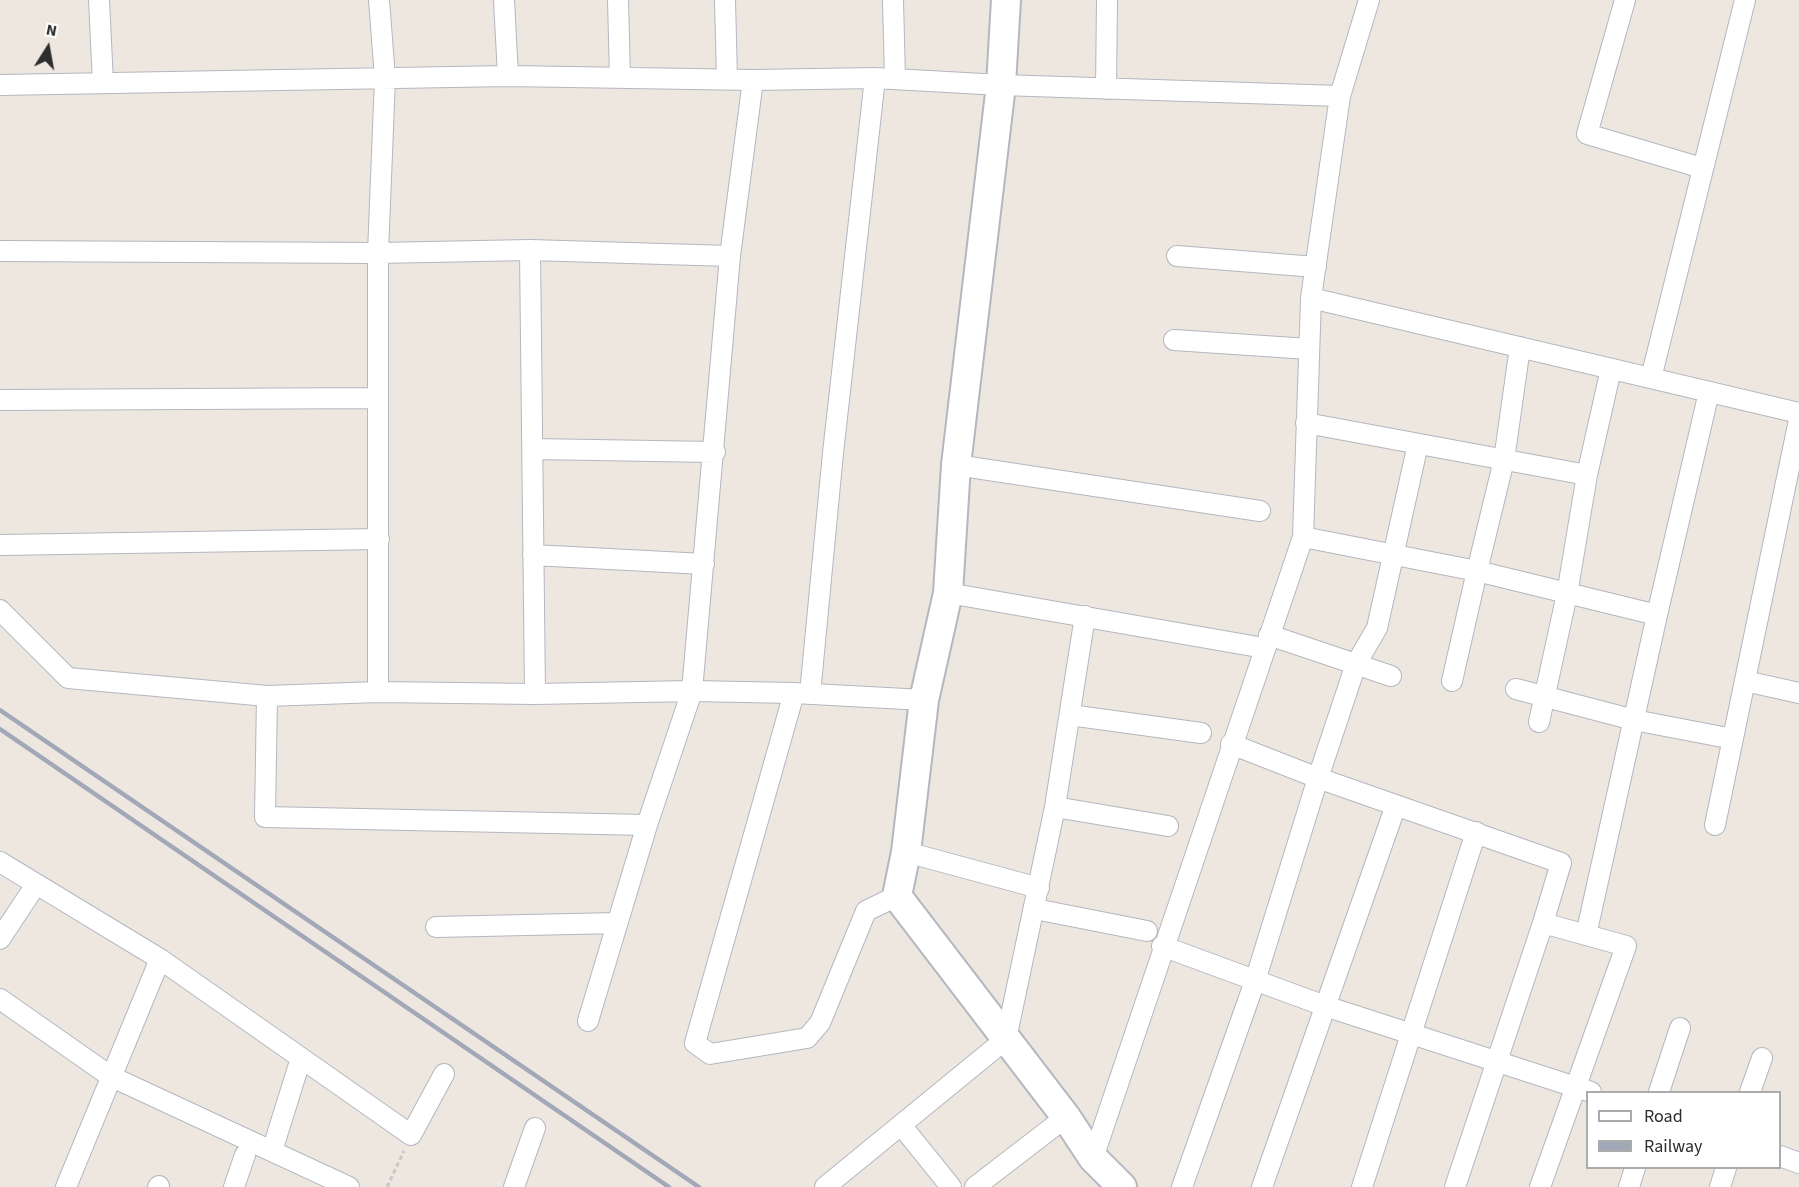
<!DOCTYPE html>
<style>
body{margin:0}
#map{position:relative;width:1799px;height:1187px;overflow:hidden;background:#eee7e0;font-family:"Source Sans 3",sans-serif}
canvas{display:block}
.legend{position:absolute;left:1586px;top:1091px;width:195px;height:78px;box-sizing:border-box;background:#fff;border:2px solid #ababab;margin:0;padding:8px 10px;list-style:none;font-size:18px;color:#2d2d2d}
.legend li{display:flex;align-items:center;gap:12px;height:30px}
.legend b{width:30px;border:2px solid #ababab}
.north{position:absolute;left:18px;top:18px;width:60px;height:60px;-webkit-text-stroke:4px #fff;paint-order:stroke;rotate:11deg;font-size:16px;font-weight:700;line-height:24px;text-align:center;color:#2d2d2d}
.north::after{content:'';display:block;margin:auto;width:21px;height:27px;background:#2d2d2d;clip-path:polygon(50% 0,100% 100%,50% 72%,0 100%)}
</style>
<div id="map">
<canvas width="1799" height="1187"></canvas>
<ul class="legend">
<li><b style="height:8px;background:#fff"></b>Road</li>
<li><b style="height:8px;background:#a2a8b7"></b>Railway</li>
</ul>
<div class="north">N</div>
</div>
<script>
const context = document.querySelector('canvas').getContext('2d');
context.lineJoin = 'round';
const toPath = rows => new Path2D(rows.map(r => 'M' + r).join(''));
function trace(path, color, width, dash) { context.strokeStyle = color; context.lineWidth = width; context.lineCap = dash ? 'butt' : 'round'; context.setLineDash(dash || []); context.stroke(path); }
const street = toPath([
 [99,0,103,83],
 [504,0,508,76],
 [618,0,620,78],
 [725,0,727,78],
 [893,0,895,78],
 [1625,0,1587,134,1702,168],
 [0,85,508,76,753,80,875,78,1001,85,1340,96],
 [1106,89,1107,0],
 [530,250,535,694],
 [0,251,378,253,530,250,730,256],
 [1177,256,1316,267],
 [1311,298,1799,413],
 [1174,340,1309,349],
 [1651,378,1745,0],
 [0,400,378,398],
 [1306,423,1587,475],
 [1418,444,1377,628,1356,664,1318,778,1561,863,1543,923,1626,946,1540,1187],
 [533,449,715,452],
 [956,465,1260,511],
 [1303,537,1477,571,1504,460,1520,347],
 [0,545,379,539],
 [533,555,704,564],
 [948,593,1264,648],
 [0,610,68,678,267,696,378,692,535,694,692,691,794,693,924,700],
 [1657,615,1709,392],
 [1269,635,1391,676],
 [1452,681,1477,571,1657,615,1586,935],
 [1745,681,1799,693],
 [1516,689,1634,720,1733,739],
 [378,692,378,253,385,78,379,0],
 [794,693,695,1043,710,1054,807,1038,820,1023,866,911,897,896],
 [810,694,833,453,875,78],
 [267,696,265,817,647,825],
 [1070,715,1201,733],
 [1539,722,1567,594,1587,475,1611,369],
 [1055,807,1168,826],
 [1715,825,1799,420],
 [906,852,1039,888],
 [0,862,160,959,411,1135,444,1074],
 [1035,909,1147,931],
 [436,927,617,923],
 [0,939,35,886],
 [1162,946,1325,1006,1591,1092],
 [0,999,110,1076,349,1187],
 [588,1021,647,825,692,691,730,256,753,80],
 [1659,1092,1680,1028],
 [1750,1092,1762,1058],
 [901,1125,951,1187],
 [272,1151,301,1058],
 [1780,1156,1799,1163],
 [1093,1158,1303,537,1311,298,1340,96,1369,0],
 [66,1187,160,959],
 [158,1187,159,1186],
 [234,1187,245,1155],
 [514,1187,535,1128],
 [825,1187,1006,1039,1055,807,1085,616],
 [975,1187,1066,1117],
 [1182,1187,1255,981,1318,778,1231,744],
 [1262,1187,1396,805],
 [1362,1187,1476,832],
 [1455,1187,1543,923],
 [1629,1187,1635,1168],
 [1720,1187,1726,1168]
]);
const secondary = toPath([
 [1006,0,1001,85,956,465,948,593,924,700,906,852,897,896,1066,1117,1093,1158,1122,1187]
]);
trace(street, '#b3b7c0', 22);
trace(secondary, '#b3b7c0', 32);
trace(toPath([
 [387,1187,404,1151]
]), '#c8c8c8', 3, [4.5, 3]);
trace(street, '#fff', 20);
trace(secondary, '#fff', 28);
trace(toPath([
 [0,710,699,1187],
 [0,729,669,1187]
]), '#a2a8b7', 4.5);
</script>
